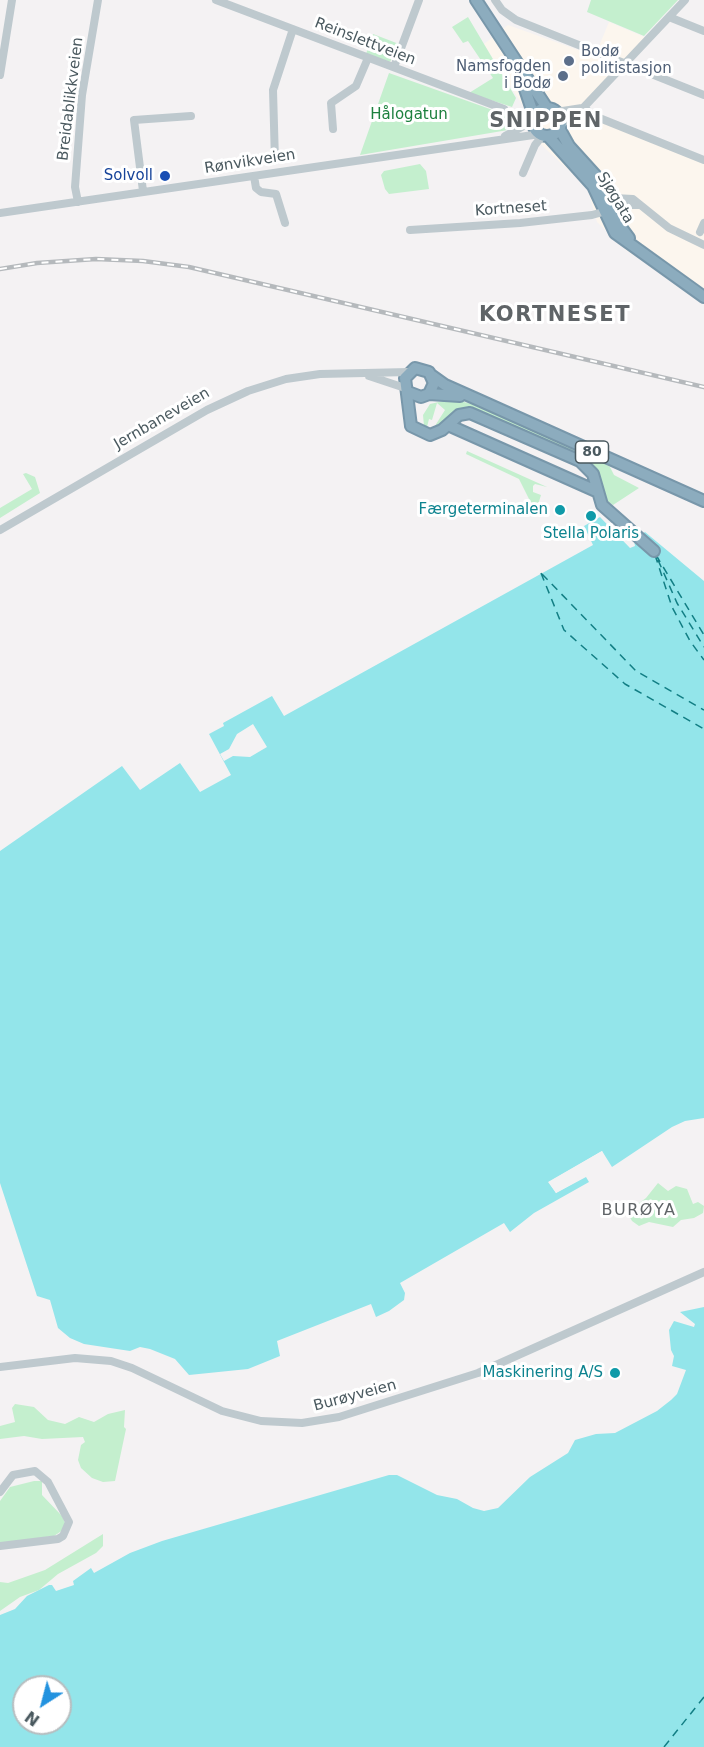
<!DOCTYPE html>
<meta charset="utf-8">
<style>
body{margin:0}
#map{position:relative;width:704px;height:1747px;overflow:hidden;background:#f4f2f3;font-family:"DejaVu Sans",sans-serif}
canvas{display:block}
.north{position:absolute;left:12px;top:1675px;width:60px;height:60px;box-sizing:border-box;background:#fff;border:2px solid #b7bdbf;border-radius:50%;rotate:216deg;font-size:16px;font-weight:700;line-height:24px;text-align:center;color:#4a595f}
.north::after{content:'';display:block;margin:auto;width:21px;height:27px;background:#2292df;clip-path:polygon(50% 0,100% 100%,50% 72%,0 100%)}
</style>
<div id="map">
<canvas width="704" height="1747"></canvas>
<div class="north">N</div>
</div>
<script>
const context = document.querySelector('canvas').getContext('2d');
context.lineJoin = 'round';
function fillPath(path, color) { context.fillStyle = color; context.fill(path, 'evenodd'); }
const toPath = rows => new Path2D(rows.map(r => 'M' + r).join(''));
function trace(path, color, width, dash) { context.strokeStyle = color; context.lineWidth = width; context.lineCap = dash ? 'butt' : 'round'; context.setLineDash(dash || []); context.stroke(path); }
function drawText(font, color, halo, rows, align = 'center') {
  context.font = font + ' "DejaVu Sans",sans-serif'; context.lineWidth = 6; context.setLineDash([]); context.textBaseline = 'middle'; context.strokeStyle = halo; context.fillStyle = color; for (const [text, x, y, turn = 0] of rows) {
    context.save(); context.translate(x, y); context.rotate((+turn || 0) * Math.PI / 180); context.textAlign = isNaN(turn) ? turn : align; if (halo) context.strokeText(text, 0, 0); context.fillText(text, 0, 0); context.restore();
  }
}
fillPath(toPath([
 [609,22,649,39,584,107,704,160,704,299,627,251,597,222,587,187,536,140,532,120,484,44,508,25,595,56]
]), '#fcf6ee');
fillPath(toPath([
 [591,0,678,0,644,36,587,12],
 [468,17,516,98,512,107,469,93,493,78,468,41,463,43,452,27],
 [373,34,399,44,390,62,366,54],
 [389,73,504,114,510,118,514,129,360,155],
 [420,164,426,171,429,189,389,194,385,189,381,175,384,171],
 [452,399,472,404,598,459,610,467,614,475,639,488,613,505,606,500,596,471,586,460,472,409,459,410,433,429,445,410,437,403,432,420,429,419,427,427,424,426,423,415,430,404],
 [467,451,547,487,535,484,533,486,533,492,541,495,537,508,534,509,519,479,466,454],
 [26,473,35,477,40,493,0,518,0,508,32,489,23,474],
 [658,1183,668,1191,676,1186,687,1189,693,1204,698,1202,704,1206,703,1213,694,1218,681,1220,673,1227,649,1222,639,1226,632,1221,627,1212,646,1198],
 [15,1404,34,1407,48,1420,65,1424,79,1417,94,1422,108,1414,125,1410,124,1427,126,1429,115,1481,103,1482,92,1478,81,1468,78,1460,81,1445,85,1442,83,1437,42,1439,24,1436,0,1439,0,1426,15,1422,12,1408],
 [34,1481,42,1481,42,1495,62,1516,65,1523,63,1530,54,1536,0,1543,0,1501,10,1487],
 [103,1534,103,1546,96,1553,58,1574,39,1590,20,1597,0,1611,0,1582,8,1583,45,1570]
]), '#c4efce');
fillPath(toPath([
 [600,517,630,548,635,546,634,541,645,532,704,581,704,1118,685,1121,672,1127,612,1167,602,1151,549,1182,556,1193,586,1177,589,1182,534,1213,510,1232,504,1223,400,1283,405,1293,404,1300,389,1311,376,1317,371,1304,277,1341,280,1356,248,1369,189,1375,175,1359,150,1349,140,1347,130,1351,84,1344,70,1338,58,1328,50,1300,37,1296,0,1183,0,851,122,766,140,790,180,763,200,792,231,775,209,734,224,726,223,723,272,696,284,716,593,545,584,526],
 [704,1307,704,1747,0,1747,0,1615,15,1609,27,1596,49,1585,52,1585,56,1591,74,1585,73,1581,91,1568,94,1573,130,1553,162,1541,389,1475,397,1475,437,1495,457,1499,473,1508,484,1511,498,1508,530,1477,568,1453,575,1440,596,1434,615,1433,657,1411,671,1400,677,1394,686,1370,672,1366,674,1356,671,1350,669,1330,674,1321,694,1327,695,1324,680,1312],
 [24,1687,60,1687,60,1723,24,1723]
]), '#93e5ea');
fillPath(toPath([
 [253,724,267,747,250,757,233,756,224,761,220,754,229,749,237,734],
 [602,1151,608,1164,605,1165,601,1155,553,1183,557,1189,585,1174,588,1175,556,1193,548,1182]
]), '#f4f2f3');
trace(toPath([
 [655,555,672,607,690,641,704,660],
 [656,555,704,635],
 [658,560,677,603,704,647],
 [541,573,564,630,625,684,704,729],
 [542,574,636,671,704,710],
 [664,1747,704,1697]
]), '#127e84', 1.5, [8, 6]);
const highway = toPath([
 [476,0,547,108],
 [522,80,534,116],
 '533 122a14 14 0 1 1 28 0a14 14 0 1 1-28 0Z',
 [559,128,569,146,598,178,620,226,629,238],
 [548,136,593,186,615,233,704,297],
 [431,375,445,385,481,401,704,501],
 [408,392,421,397,429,394,434,383,429,372,415,368,405,378,411,426],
 [429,394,460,396],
 [448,425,596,491],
 [411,426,430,435,442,430,459,415,470,413,580,461,593,474,602,505,654,551]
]);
trace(highway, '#7897aa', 14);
trace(toPath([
 [216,0,504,109],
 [495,0,502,10,516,20,704,95],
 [669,17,704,31],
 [394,67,419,0],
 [0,75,12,0],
 [584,107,592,115,704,160],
 [556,112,582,108],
 [560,125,584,107,685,0],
 [333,129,331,103,356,86,368,58],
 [505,136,533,121],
 [275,161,273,90,293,29],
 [523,173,535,145,543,135],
 [254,176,256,188,261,192,276,194,285,223],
 [143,191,134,120,191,116],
 [78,202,75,187,82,95,98,0],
 [606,203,614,198,633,199,669,228,704,245],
 [0,213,540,134],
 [410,230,520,223,592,215,628,205,639,205],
 [700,232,704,223],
 [369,376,405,388],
 [0,530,207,410,248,391,286,379,320,374,409,372],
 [0,1367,75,1358,111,1361,132,1368,222,1411,261,1421,302,1423,339,1417,478,1373,704,1272],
 [0,1492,13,1475,35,1471,48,1482,69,1522,63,1536,58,1539,0,1546]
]), '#bec9ce', 8);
trace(highway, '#8cacbe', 10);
const rail = toPath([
 [0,269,37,263,96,259,143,261,189,267,704,387]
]);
trace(rail, '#b5b9bc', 4.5);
trace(rail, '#fff', 2, [7]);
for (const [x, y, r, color] of [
 [569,61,6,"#5c6f8a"],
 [563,76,6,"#5c6f8a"],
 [165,176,6,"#1a4fb4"],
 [560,510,6,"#0f9aa8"],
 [591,516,6,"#0f9aa8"],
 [615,1373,6,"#0f9aa8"]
]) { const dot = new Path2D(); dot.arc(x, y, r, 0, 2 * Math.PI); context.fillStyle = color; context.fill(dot); trace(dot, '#fff', 2); }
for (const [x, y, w] of [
 [592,452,33]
]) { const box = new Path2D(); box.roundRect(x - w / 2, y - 11, w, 22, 4.5); context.fillStyle = '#fff'; context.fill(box); trace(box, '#4a595f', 1.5); }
drawText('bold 14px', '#4a595f', null, [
 ["80",592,452]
]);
drawText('15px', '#4a595f', '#fff', [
 ["Reinslettveien",365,42,21],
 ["Breidablikkveien",71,99,-83],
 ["Rønvikveien",250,162,-9],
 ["Sjøgata",615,198,59],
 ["Kortneset",511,209,-4],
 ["Jernbaneveien",162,419,-30],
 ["Burøyveien",355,1396,-15]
]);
drawText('15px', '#4e5e75', '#fff', [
 ["Bodø",581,52],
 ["politistasjon",581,69],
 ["Namsfogden",551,67,"right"],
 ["i Bodø",551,84,"right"]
], 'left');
drawText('15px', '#1c803e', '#fff', [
 ["Hålogatun",409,115]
]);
drawText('15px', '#164399', '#fff', [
 ["Solvoll",153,176]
], 'right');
drawText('15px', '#0d838f', '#fff', [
 ["Færgeterminalen",548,510],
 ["Stella Polaris",591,534,"center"],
 ["Maskinering A/S",603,1373]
], 'right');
context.letterSpacing = '1.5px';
drawText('16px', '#5f6467', '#fff', [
 ["BURØYA",639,1211]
]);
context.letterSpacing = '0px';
context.letterSpacing = '1.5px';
drawText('bold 21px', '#5f6467', '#fff', [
 ["SNIPPEN",546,122],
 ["KORTNESET",555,316]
]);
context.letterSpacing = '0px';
</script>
